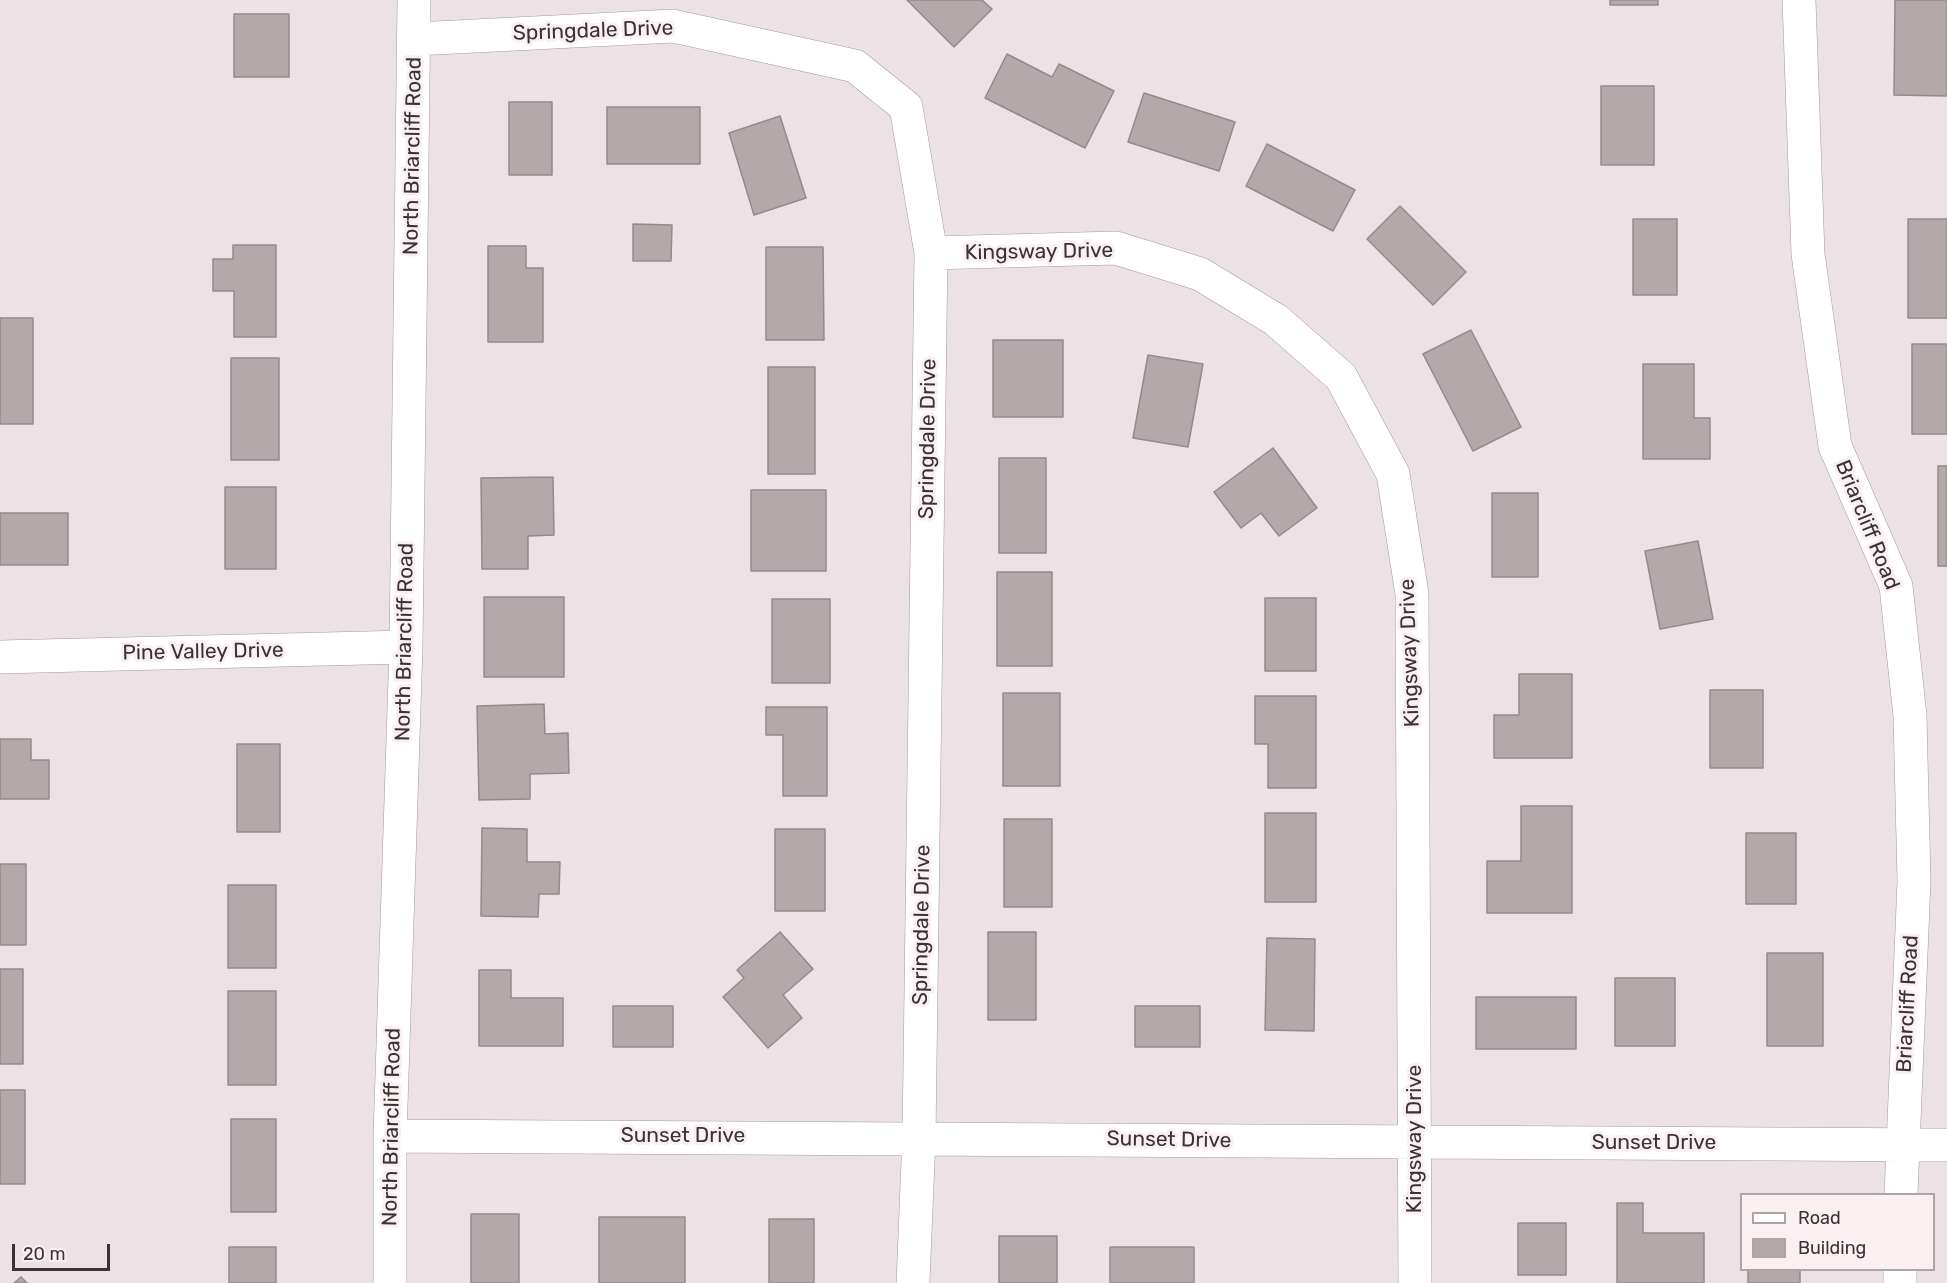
<!DOCTYPE html>
<style>
body{margin:0}
#map{position:relative;width:1947px;height:1283px;overflow:hidden;background:#ece1e4;font-family:Rubik,sans-serif}
canvas{display:block}
.legend{position:absolute;left:1740px;top:1193px;width:195px;height:78px;box-sizing:border-box;background:#faeff1;border:2px solid #aca4a5;margin:0;padding:8px 10px;list-style:none;font-size:18px;color:#383334}
.legend li{display:flex;align-items:center;gap:12px;height:30px}
.legend b{width:30px;border:2px solid #aca4a5}
.scale{position:absolute;left:12px;top:1244px;width:98px;height:27px;box-sizing:border-box;border:3px solid #383334;border-top:0;padding-left:8px;font-size:18px;line-height:21px;white-space:nowrap;color:#383334;-webkit-text-stroke:4px #faeff1;paint-order:stroke}
</style>
<div id="map">
<canvas width="1947" height="1283"></canvas>
<ul class="legend">
<li><b style="height:8px;background:#fff"></b>Road</li>
<li><b style="height:16px;background:#b3a9ab"></b>Building</li>
</ul>
<div class="scale">20 m</div>
</div>
<script>
const context = document.querySelector('canvas').getContext('2d');
context.lineJoin = 'round';
function fillPath(path, color) { context.fillStyle = color; context.fill(path, 'evenodd'); }
const toPath = rows => new Path2D(rows.map(r => 'M' + r).join(''));
function trace(path, color, width, dash) { context.strokeStyle = color; context.lineWidth = width; context.lineCap = dash ? 'butt' : 'round'; context.setLineDash(dash || []); context.stroke(path); }
function drawText(font, color, halo, rows, align = 'center') {
  context.font = font + ' Rubik,sans-serif'; context.lineWidth = 6; context.setLineDash([]); context.textBaseline = 'middle'; context.strokeStyle = halo; context.fillStyle = color; for (const [text, x, y, turn = 0] of rows) {
    context.save(); context.translate(x, y); context.rotate((+turn || 0) * Math.PI / 180); context.textAlign = isNaN(turn) ? turn : align; if (halo) context.strokeText(text, 0, 0); context.fillText(text, 0, 0); context.restore();
  }
}
const building = toPath([
 [907,0,982,0,992,9,954,47,907,0],
 [1610,0,1658,0,1658,5,1610,5,1610,0],
 [1895,0,1947,0,1947,96,1894,95,1895,0],
 [234,14,289,14,289,77,234,77,234,14],
 [1007,54,1052,77,1059,64,1114,91,1085,148,985,98,1007,54],
 [1601,86,1654,86,1654,165,1601,165,1601,86],
 [1144,93,1235,122,1219,171,1128,142,1144,93],
 [509,102,552,102,552,175,509,175,509,102],
 [607,107,700,107,700,164,607,164,607,107],
 [780,116,806,198,754,215,729,133,780,116],
 [1267,144,1355,190,1333,231,1246,186,1267,144],
 [1400,206,1466,272,1433,305,1367,239,1400,206],
 [1633,219,1677,219,1677,295,1633,295,1633,219],
 [1908,219,1947,219,1947,318,1908,318,1908,219],
 [633,224,672,225,671,261,633,261,633,224],
 [233,245,276,245,276,337,234,337,234,291,213,291,213,259,233,259,233,245],
 [488,246,526,246,526,268,543,268,543,342,488,342,488,246],
 [766,247,823,247,824,340,766,340,766,247],
 [0,318,33,318,33,424,0,424,0,318],
 [1471,330,1521,427,1473,451,1423,354,1471,330],
 [993,340,1063,340,1063,417,993,417,993,340],
 [1912,344,1947,344,1947,434,1912,434,1912,344],
 [1148,355,1203,364,1188,447,1133,438,1148,355],
 [231,358,279,358,279,460,231,460,231,358],
 [1643,364,1694,364,1694,418,1710,418,1710,459,1643,459,1643,364],
 [768,367,815,367,815,474,768,474,768,367],
 [1273,448,1317,508,1279,536,1261,513,1241,528,1214,492,1273,448],
 [999,458,1046,458,1046,553,999,553,999,458],
 [1938,466,1947,466,1947,566,1938,566,1938,466],
 [553,477,554,535,528,536,528,569,482,569,481,478,553,477],
 [225,487,276,487,276,569,225,569,225,487],
 [751,490,826,490,826,571,751,571,751,490],
 [1492,493,1538,493,1538,577,1492,577,1492,493],
 [0,513,68,513,68,565,0,565,0,513],
 [1698,541,1713,619,1660,629,1645,551,1698,541],
 [997,572,1052,572,1052,666,997,666,997,572],
 [484,597,564,597,564,677,484,677,484,597],
 [1265,598,1316,598,1316,671,1265,671,1265,598],
 [772,599,830,599,830,683,772,683,772,599],
 [1519,674,1572,674,1572,758,1494,758,1494,715,1519,715,1519,674],
 [1710,690,1763,690,1763,768,1710,768,1710,690],
 [1003,693,1060,693,1060,786,1003,786,1003,693],
 [1255,696,1316,696,1316,788,1268,788,1268,744,1255,744,1255,696],
 [544,704,545,734,568,733,569,773,530,774,530,799,479,800,477,706,544,704],
 [766,707,827,707,827,796,783,796,783,735,766,735,766,707],
 [0,739,31,739,31,760,49,760,49,799,0,799,0,739],
 [237,744,280,744,280,832,237,832,237,744],
 [1521,806,1572,806,1572,913,1487,913,1487,861,1521,861,1521,806],
 [1265,813,1316,813,1316,902,1265,902,1265,813],
 [1004,819,1052,819,1052,907,1004,907,1004,819],
 [482,828,527,829,527,862,560,862,559,894,539,894,538,917,481,916,482,828],
 [775,829,825,829,825,911,775,911,775,829],
 [1746,833,1796,833,1796,904,1746,904,1746,833],
 [0,864,26,864,26,945,0,945,0,864],
 [228,885,276,885,276,968,228,968,228,885],
 [780,932,813,969,783,995,802,1018,768,1048,723,997,744,978,737,970,780,932],
 [988,932,1036,932,1036,1020,988,1020,988,932],
 [1267,938,1315,939,1314,1031,1265,1030,1267,938],
 [1767,953,1823,953,1823,1046,1767,1046,1767,953],
 [0,969,23,969,23,1064,0,1064,0,969],
 [479,970,511,970,511,998,563,998,563,1046,479,1046,479,970],
 [1615,978,1675,978,1675,1046,1615,1046,1615,978],
 [228,991,276,991,276,1085,228,1085,228,991],
 [1476,997,1576,997,1576,1049,1476,1049,1476,997],
 [613,1006,673,1006,673,1047,613,1047,613,1006],
 [1135,1006,1200,1006,1200,1047,1135,1047,1135,1006],
 [0,1090,25,1090,25,1184,0,1184,0,1090],
 [231,1119,276,1119,276,1212,231,1212,231,1119],
 [1617,1203,1643,1203,1643,1233,1704,1233,1704,1283,1617,1283,1617,1203],
 [471,1214,519,1214,519,1283,471,1283,471,1214],
 [599,1217,685,1217,685,1283,599,1283,599,1217],
 [769,1219,814,1219,814,1283,769,1283,769,1219],
 [1518,1223,1566,1223,1566,1275,1518,1275,1518,1223],
 [999,1236,1057,1236,1057,1283,999,1283,999,1236],
 [229,1247,276,1247,276,1283,229,1283,229,1247],
 [1110,1247,1194,1247,1194,1283,1110,1283,1110,1247],
 [1748,1270,1800,1270,1800,1283,1748,1283,1748,1270],
 [21,1277,27,1283,14,1283,21,1277]
]);
fillPath(building, '#b3a9ab');
trace(building, '#948a8c', 1.5);
const minor = toPath([
 [1799,0,1808,254,1835,446,1896,586,1910,716,1914,881,1901,1194],
 [415,39,673,26,855,66,906,107,931,253,919,1137,913,1283],
 [931,253,1116,248,1200,274,1276,320,1341,377,1393,474,1412,594,1415,1283],
 [0,657,406,647],
 [390,1136,1947,1145],
 [390,1283,390,1136,406,647,414,0],
 [1900,1283,1900,1270]
]);
trace(minor, '#a49a9c', 34);
trace(minor, '#fff', 33);
drawText('21px', '#383334', '#faeff1', [
 ["Springdale Drive",593,31,-2],
 ["North Briarcliff Road",413,156,-89],
 ["Kingsway Drive",1039,252,-1],
 ["Springdale Drive",928,439,-89],
 ["Briarcliff Road",1867,525,68],
 ["North Briarcliff Road",405,642,-89],
 ["Pine Valley Drive",203,652,-1],
 ["Kingsway Drive",1410,653,-92],
 ["Springdale Drive",922,925,-89],
 ["Briarcliff Road",1908,1004,-87],
 ["North Briarcliff Road",392,1127,-89],
 ["Sunset Drive",683,1136],
 ["Kingsway Drive",1415,1139,-90],
 ["Sunset Drive",1169,1140,1],
 ["Sunset Drive",1654,1143]
]);
</script>
